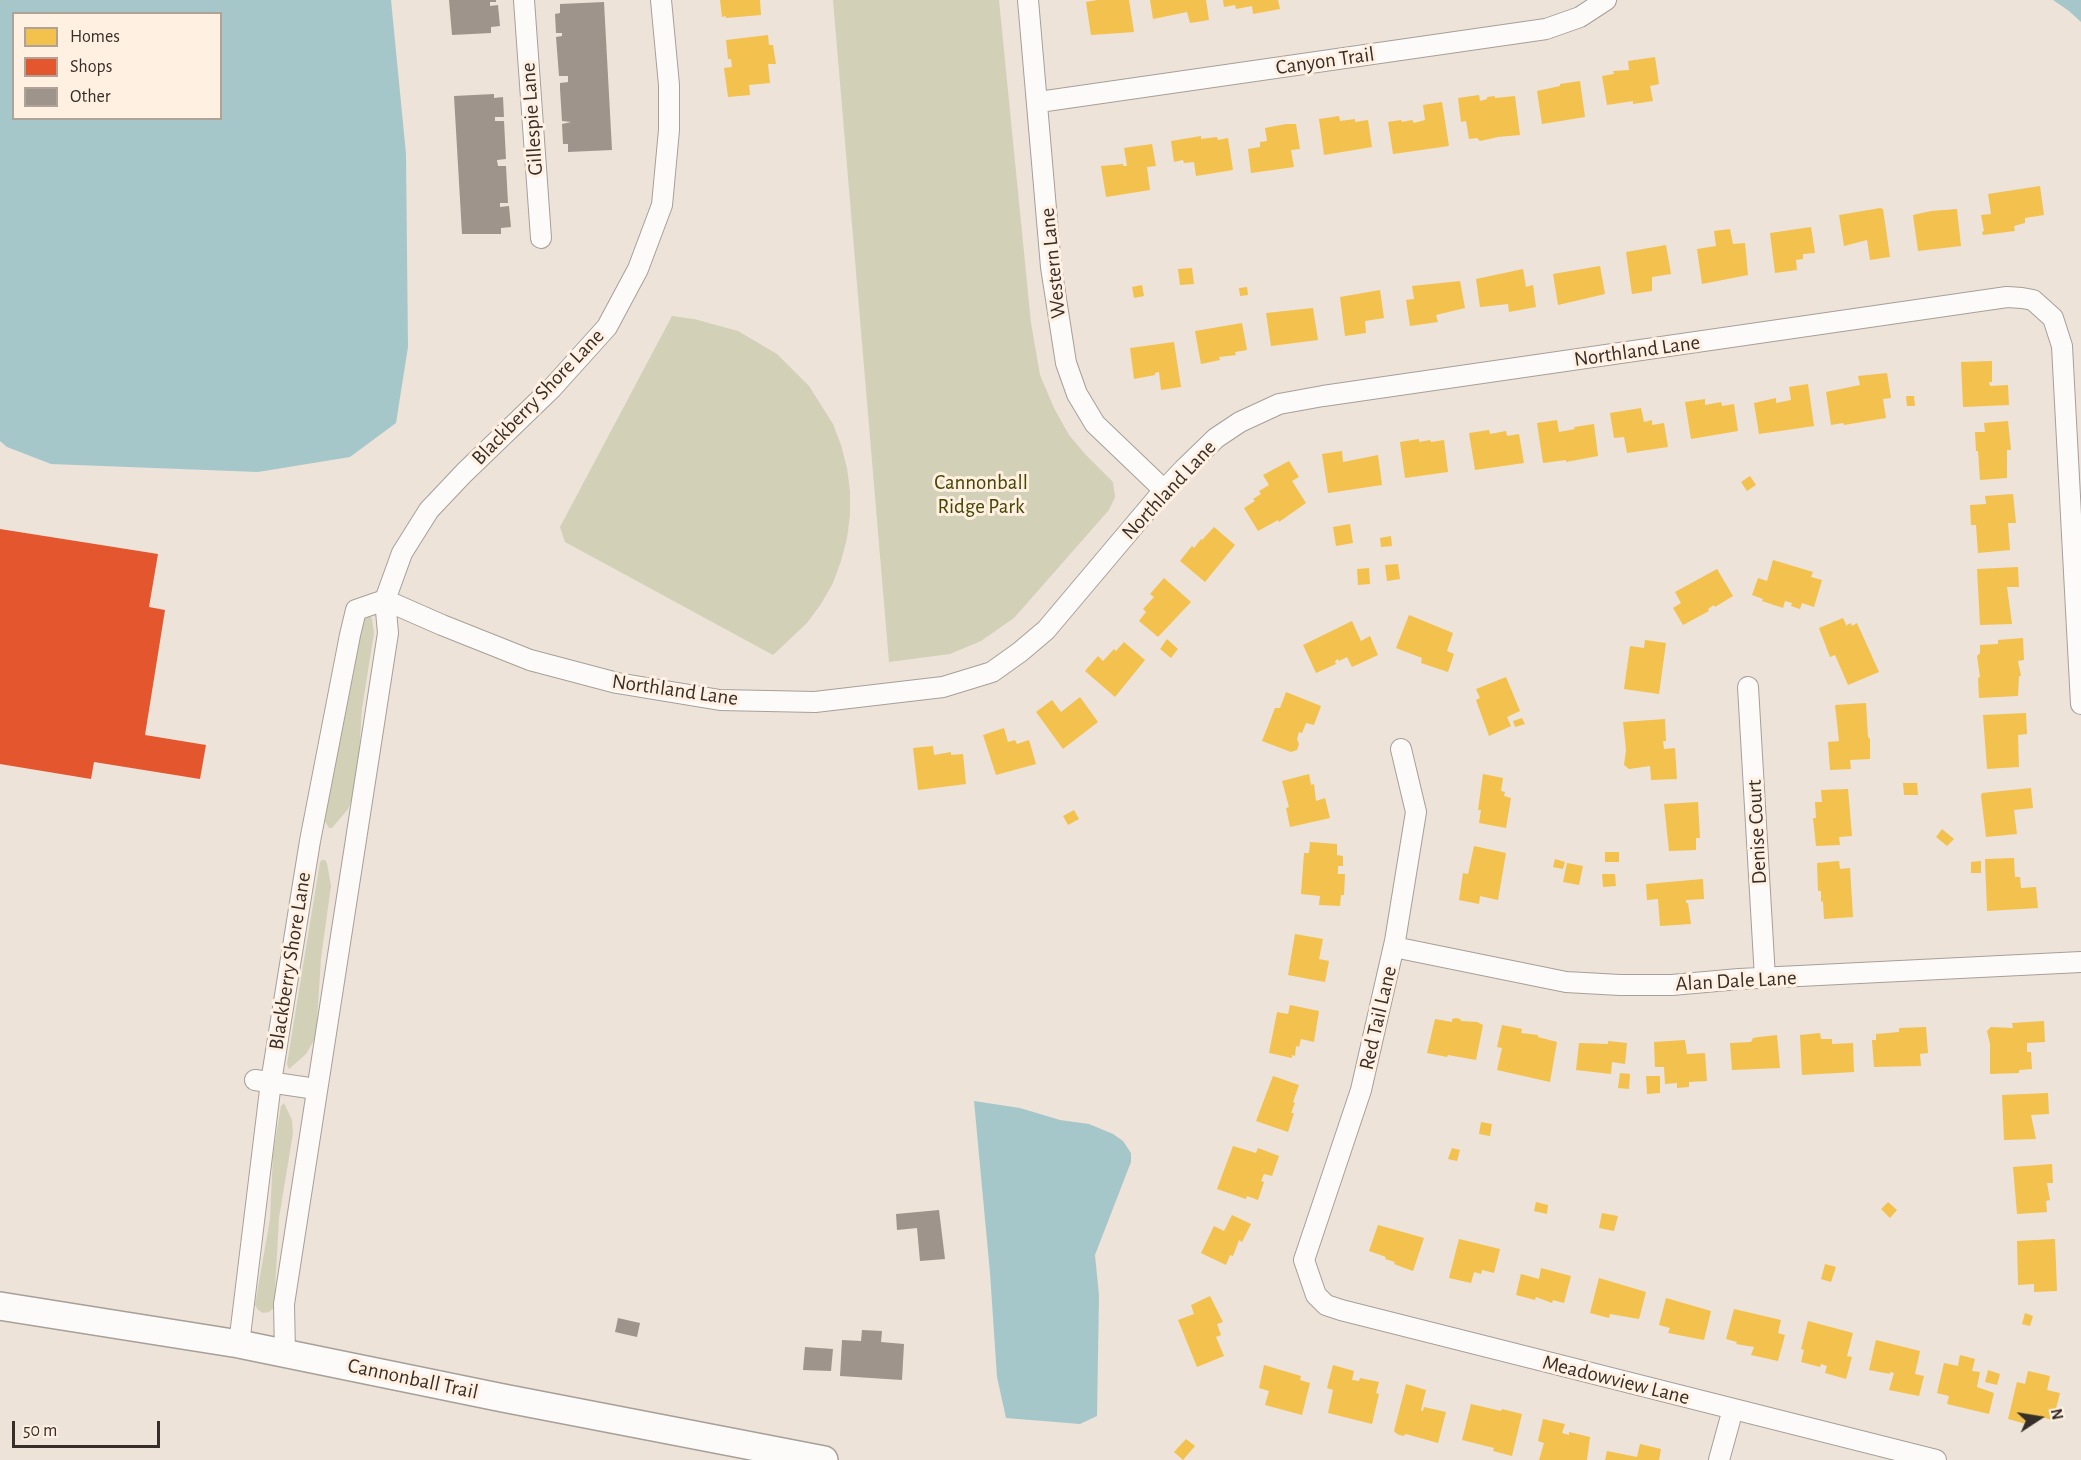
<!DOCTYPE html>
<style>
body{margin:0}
#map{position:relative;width:2081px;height:1460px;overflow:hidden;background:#ede3d9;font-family:"Alegreya Sans",sans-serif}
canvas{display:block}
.legend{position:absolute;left:12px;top:12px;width:210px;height:108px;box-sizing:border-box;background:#fff0e2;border:2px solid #afa398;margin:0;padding:8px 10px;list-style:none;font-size:18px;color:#362f29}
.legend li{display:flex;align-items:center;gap:12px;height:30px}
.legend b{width:30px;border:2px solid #afa398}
.north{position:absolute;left:2009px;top:1388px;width:60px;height:60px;-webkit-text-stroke:4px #fff0e2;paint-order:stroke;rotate:78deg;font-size:16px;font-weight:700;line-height:24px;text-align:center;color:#362f29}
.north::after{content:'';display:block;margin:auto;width:21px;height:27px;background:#362f29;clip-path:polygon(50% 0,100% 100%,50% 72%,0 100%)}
.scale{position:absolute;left:12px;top:1421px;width:148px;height:27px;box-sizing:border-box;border:3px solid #362f29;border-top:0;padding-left:8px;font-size:18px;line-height:21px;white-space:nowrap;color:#362f29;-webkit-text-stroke:4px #fff0e2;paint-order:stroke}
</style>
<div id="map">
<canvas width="2081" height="1460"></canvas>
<ul class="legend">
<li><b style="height:16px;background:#f2c14e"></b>Homes</li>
<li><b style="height:16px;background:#e4572e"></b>Shops</li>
<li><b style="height:16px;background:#9f948b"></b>Other</li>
</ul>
<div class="north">N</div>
<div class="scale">50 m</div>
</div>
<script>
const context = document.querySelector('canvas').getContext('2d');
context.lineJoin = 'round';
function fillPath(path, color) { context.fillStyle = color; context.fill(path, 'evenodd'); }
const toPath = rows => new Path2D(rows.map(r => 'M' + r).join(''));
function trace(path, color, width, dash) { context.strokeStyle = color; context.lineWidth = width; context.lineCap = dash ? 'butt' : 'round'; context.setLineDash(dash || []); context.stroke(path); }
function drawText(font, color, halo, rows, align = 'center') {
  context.font = font + ' "Alegreya Sans",sans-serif'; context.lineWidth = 6; context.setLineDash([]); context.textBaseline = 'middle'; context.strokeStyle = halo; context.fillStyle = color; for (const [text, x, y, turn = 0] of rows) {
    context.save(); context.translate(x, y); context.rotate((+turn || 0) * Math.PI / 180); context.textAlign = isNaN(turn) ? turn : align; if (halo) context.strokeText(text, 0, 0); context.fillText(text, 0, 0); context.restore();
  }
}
fillPath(toPath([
 [833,0,999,0,1031,323,1040,375,1054,408,1069,435,1085,454,1113,482,1115,497,1109,510,1014,618,981,641,950,654,889,662],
 [672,316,694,319,738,331,777,354,809,386,833,424,841,445,847,468,850,491,850,515,847,538,841,561,833,583,821,604,807,623,773,655,565,542,560,527],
 [370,616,372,619,374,633,362,708,358,774,355,792,348,809,332,828,329,828,325,821,347,687,363,620],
 [322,860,325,860,327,863,331,886,321,958,316,1037,306,1054,289,1069,287,1064,320,862],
 [284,1103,292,1120,293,1133,279,1218,274,1308,269,1312,263,1313,258,1310,255,1305,270,1219,273,1154,281,1106]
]), '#d2d0b6');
fillPath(toPath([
 [0,0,391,0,406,154,408,347,396,423,350,457,258,472,51,464,7,447,0,441],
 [14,14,220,14,220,118,14,118],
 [2053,0,2081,0,2081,22,2069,11],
 [974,1101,1020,1108,1060,1120,1089,1124,1113,1134,1123,1141,1131,1153,1131,1162,1095,1255,1099,1295,1097,1416,1080,1424,1006,1418,997,1377,990,1273]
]), '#a6c7ca');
fillPath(toPath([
 [720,0,760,0,761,15,726,18,726,16,722,17],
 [1097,0,1129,0,1134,32,1091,35,1086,2],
 [1150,0,1206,0,1209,20,1190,23,1187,12,1153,19],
 [1223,0,1278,0,1280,9,1253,14,1252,6,1236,9,1235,5,1224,7],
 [768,35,769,45,773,45,776,64,768,64,770,83,749,85,750,95,728,97,724,68,732,67,731,59,728,59,726,40],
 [1655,57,1659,84,1650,86,1653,101,1633,104,1633,101,1607,105,1602,76,1614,74,1613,71,1629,70,1628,61],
 [1580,81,1585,117,1542,124,1537,91,1560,86,1560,84],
 [1479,95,1480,101,1487,99,1487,97,1495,96,1495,98,1515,96,1520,135,1498,137,1480,141,1477,138,1469,139,1466,121,1461,122,1458,98],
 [1442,102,1449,146,1393,154,1388,122,1401,120,1402,122,1412,120,1414,123,1425,120,1423,105],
 [1339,116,1340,121,1355,119,1355,122,1368,120,1372,147,1324,155,1319,119],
 [1286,124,1296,124,1300,149,1291,150,1294,167,1251,173,1248,149,1260,147,1260,142,1267,141,1265,128],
 [1201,136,1201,139,1217,137,1218,140,1228,138,1233,170,1196,176,1194,162,1184,163,1183,160,1174,162,1171,141],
 [1152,144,1156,166,1147,167,1150,190,1106,197,1101,166,1123,164,1123,166,1127,166,1124,148],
 [2040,186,2044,215,2025,218,2025,223,2014,226,2015,231,1983,235,1982,232,1984,231,1981,215,1991,214,1988,194],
 [1880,208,1883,209,1890,257,1870,260,1867,240,1844,246,1839,215],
 [1957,209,1961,246,1918,251,1913,215,1931,211],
 [1811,227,1815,253,1803,254,1803,259,1796,260,1797,270,1775,273,1770,233],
 [1730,229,1733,244,1745,243,1748,275,1702,284,1697,249,1716,246,1714,231],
 [1666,245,1671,274,1652,277,1652,291,1632,294,1626,252],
 [1600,266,1605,294,1558,305,1553,274],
 [1192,268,1194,284,1180,285,1178,269],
 [1523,269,1526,287,1533,285,1536,307,1509,312,1508,304,1480,307,1476,279],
 [1460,281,1465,308,1436,315,1438,322,1410,326,1406,300,1414,299,1412,286],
 [1142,285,1144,296,1134,298,1132,287],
 [1247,287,1248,295,1240,296,1239,288],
 [1380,290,1384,318,1365,321,1366,333,1345,336,1340,297],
 [1313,308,1318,340,1271,346,1266,313],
 [1242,323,1247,350,1235,352,1236,355,1219,357,1220,360,1201,364,1195,331],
 [1174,342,1181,387,1161,390,1159,372,1155,373,1155,375,1134,379,1130,348],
 [1992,361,1992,382,1989,382,1990,386,2008,385,2009,405,1963,407,1961,362],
 [1887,373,1891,398,1883,399,1886,418,1844,425,1843,423,1831,425,1826,392,1860,385,1858,376],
 [1808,384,1814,426,1759,434,1754,403,1776,398,1776,403,1791,400,1789,387],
 [1906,396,1914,396,1915,406,1907,406],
 [1705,399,1705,405,1721,402,1722,406,1734,404,1738,431,1691,439,1685,402],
 [1641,408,1644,422,1652,420,1652,425,1664,423,1668,447,1627,453,1624,437,1614,438,1610,413],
 [1557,420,1559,432,1575,429,1574,427,1594,424,1598,456,1566,462,1566,460,1543,463,1537,423],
 [2008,421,2011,450,2007,450,2007,478,1980,480,1978,451,1976,451,1975,432,1985,432,1984,423],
 [1489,430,1490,434,1506,431,1507,436,1519,434,1524,463,1475,470,1469,433],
 [1419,439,1419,442,1430,440,1431,442,1444,440,1448,472,1405,478,1400,442],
 [1342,451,1343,462,1378,455,1382,485,1328,493,1322,454],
 [1289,461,1299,477,1292,481,1306,503,1279,522,1278,520,1269,525,1258,531,1244,508,1255,501,1253,499,1261,494,1259,491,1269,485,1263,475],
 [1750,476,1756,485,1747,491,1741,482],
 [2013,494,2016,523,2008,523,2010,550,1978,553,1976,525,1971,525,1970,505,1986,504,1985,496],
 [1350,524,1353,543,1336,546,1333,527],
 [1214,527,1235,545,1205,582,1180,561,1192,546,1194,548,1201,539,1202,540],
 [1391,536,1392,546,1381,547,1380,538],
 [1773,560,1813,572,1811,577,1822,580,1814,607,1802,603,1800,609,1791,606,1792,603,1785,601,1783,608,1762,601,1763,599,1752,595,1758,578,1767,581],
 [1398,564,1400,579,1387,581,1385,565],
 [2018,567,2019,587,2007,587,2012,624,1980,625,1977,569],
 [1369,568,1370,584,1358,585,1357,569],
 [1717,569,1733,596,1715,607,1714,605,1708,609,1709,611,1683,625,1673,608,1681,603,1675,592],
 [1164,578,1191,602,1158,637,1139,621,1146,612,1143,609,1154,597,1150,594],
 [1409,615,1453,633,1447,651,1454,654,1448,672,1421,663,1422,658,1396,648],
 [1843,618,1847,627,1847,625,1851,623,1852,626,1857,623,1879,672,1848,685,1835,655,1830,657,1819,628],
 [1352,621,1361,641,1370,636,1378,655,1352,667,1347,657,1339,661,1338,659,1335,661,1336,664,1316,673,1303,645],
 [2023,638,2024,660,2018,661,2021,676,2019,676,2018,696,1979,698,1978,678,1980,677,1977,656,1980,653,1980,645,1998,644,1998,640],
 [1167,639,1178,649,1171,658,1160,649],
 [1645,640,1666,643,1659,694,1624,689,1630,646,1644,648],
 [1124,642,1145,660,1115,697,1085,671,1098,656,1103,661,1114,649,1116,651],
 [1506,677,1520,711,1507,717,1511,726,1489,736,1476,700,1480,698,1476,689],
 [1286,692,1321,706,1314,725,1306,723,1302,733,1299,732,1297,739,1299,744,1297,750,1291,752,1262,741,1275,708,1280,708],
 [1080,697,1098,722,1063,749,1036,712,1052,700,1061,712],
 [1866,703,1868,737,1870,739,1870,759,1850,760,1851,769,1830,770,1828,742,1839,741,1835,705],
 [2026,713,2027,734,2018,735,2019,767,1987,769,1983,715],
 [1522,718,1525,724,1515,727,1513,721],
 [1665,719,1666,741,1663,741,1664,749,1675,748,1677,779,1651,780,1650,766,1629,769,1624,765,1626,750,1623,722],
 [1004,728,1008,742,1015,740,1017,744,1029,740,1036,764,996,775,983,735],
 [933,746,934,755,951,752,951,755,963,754,966,784,918,790,913,748],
 [1309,774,1311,785,1314,784,1316,801,1325,798,1330,818,1290,827,1286,808,1289,807,1282,781],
 [1483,774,1503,778,1501,791,1505,792,1504,796,1511,798,1506,828,1479,823,1481,810,1478,810],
 [1903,783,1917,783,1918,795,1904,795],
 [2031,788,2033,808,2014,810,2017,834,1986,837,1981,796,1982,793],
 [1848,789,1852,836,1839,837,1840,845,1816,846,1813,818,1816,818,1815,802,1822,802,1821,790],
 [1698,802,1700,838,1696,838,1696,850,1669,851,1664,804],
 [1074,810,1079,819,1068,825,1063,816],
 [1942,829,1954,839,1947,846,1936,837],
 [1310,842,1337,844,1337,855,1343,856,1343,866,1338,866,1338,874,1345,874,1344,895,1341,895,1340,906,1319,905,1320,896,1301,894,1304,853,1309,853],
 [1474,846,1506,853,1498,900,1480,896,1479,904,1459,900,1463,873,1468,874],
 [1605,852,1619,852,1619,862,1605,862],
 [2014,858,2015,877,2020,877,2021,888,2036,887,2038,908,1987,911,1985,859],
 [1555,859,1565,862,1563,869,1553,867],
 [1839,861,1840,869,1850,868,1853,917,1824,919,1823,901,1821,902,1821,891,1818,891,1817,863],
 [1981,861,1981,873,1971,873,1971,862],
 [1567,863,1583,866,1579,885,1563,882],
 [1602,874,1615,874,1616,886,1603,887],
 [1703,879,1704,899,1686,900,1686,903,1688,903,1691,924,1660,926,1658,899,1647,900,1646,884],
 [1295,934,1323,939,1319,959,1329,961,1325,982,1288,975],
 [1290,1005,1319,1011,1314,1042,1301,1039,1299,1047,1296,1046,1295,1056,1292,1055,1292,1058,1269,1053,1277,1012,1288,1014],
 [1456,1018,1460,1019,1461,1021,1477,1022,1483,1025,1476,1060,1448,1055,1447,1057,1427,1053,1435,1019,1452,1022,1452,1019],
 [2044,1021,2045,1042,2027,1043,2027,1052,2031,1052,2032,1069,2019,1070,2019,1073,1990,1074,1990,1044,1987,1031,1991,1027,2013,1028,2012,1023],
 [1502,1025,1522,1029,1521,1033,1538,1035,1538,1037,1557,1042,1550,1082,1497,1070,1502,1048,1497,1047],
 [1926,1027,1928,1053,1920,1054,1921,1066,1874,1067,1872,1040,1876,1040,1876,1034,1899,1032,1899,1028],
 [1820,1033,1821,1039,1832,1039,1832,1044,1853,1043,1854,1072,1802,1075,1800,1035],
 [1777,1035,1780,1068,1732,1070,1730,1043,1751,1042,1753,1038,1759,1037],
 [1685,1040,1687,1054,1705,1053,1707,1081,1689,1082,1689,1087,1677,1088,1677,1083,1665,1084,1664,1067,1655,1067,1654,1042],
 [1608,1041,1627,1043,1625,1064,1612,1062,1611,1074,1576,1070,1579,1043,1608,1044],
 [1620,1073,1630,1074,1629,1089,1618,1088],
 [1273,1076,1299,1085,1293,1102,1295,1103,1291,1113,1294,1113,1288,1132,1256,1121],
 [1646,1076,1660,1076,1660,1093,1647,1094],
 [2048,1093,2049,1114,2031,1115,2036,1139,2004,1140,2002,1095],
 [1481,1122,1492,1124,1490,1136,1479,1134],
 [1233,1146,1256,1153,1258,1148,1279,1156,1272,1176,1264,1174,1261,1181,1264,1182,1258,1200,1247,1196,1246,1199,1217,1189],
 [1452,1148,1460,1150,1457,1161,1448,1159],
 [2052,1164,2053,1183,2047,1183,2050,1200,2046,1201,2047,1212,2017,1214,2013,1167],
 [1536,1202,1548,1205,1547,1214,1534,1211],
 [1888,1202,1897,1210,1890,1218,1881,1209],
 [1602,1213,1618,1216,1614,1231,1599,1228],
 [1232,1215,1251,1224,1242,1242,1239,1240,1233,1256,1230,1255,1226,1265,1201,1253,1214,1226,1224,1231],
 [1378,1225,1424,1238,1413,1271,1394,1264,1395,1262,1385,1259,1386,1257,1369,1251],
 [1459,1239,1500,1249,1494,1273,1482,1270,1481,1274,1474,1272,1471,1283,1449,1278],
 [2055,1239,2057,1291,2034,1292,2034,1284,2018,1285,2017,1241],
 [1825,1264,1836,1267,1831,1282,1821,1279],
 [1541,1268,1571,1276,1564,1303,1553,1300,1552,1303,1536,1297,1535,1300,1516,1295,1521,1274,1539,1279],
 [1599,1278,1646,1292,1639,1319,1610,1314,1609,1318,1590,1313],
 [1210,1296,1223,1322,1217,1324,1221,1335,1216,1337,1224,1356,1197,1367,1178,1320,1194,1314,1191,1305],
 [1666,1298,1711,1311,1704,1340,1668,1333,1670,1328,1659,1325],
 [1734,1309,1781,1320,1778,1333,1785,1335,1778,1361,1751,1355,1754,1347,1736,1344,1737,1342,1726,1339],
 [2025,1313,2033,1316,2030,1326,2022,1324],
 [1808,1321,1853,1333,1847,1356,1852,1357,1846,1379,1825,1373,1827,1366,1821,1364,1820,1367,1801,1362,1804,1350,1801,1349],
 [1876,1340,1920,1351,1915,1374,1924,1376,1919,1396,1889,1390,1894,1373,1890,1372,1890,1374,1869,1370],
 [1960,1355,1975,1359,1972,1371,1980,1372,1977,1387,1994,1393,1989,1414,1947,1404,1949,1396,1937,1393,1944,1363,1958,1366],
 [1264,1365,1301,1376,1300,1380,1310,1383,1302,1415,1265,1405,1269,1391,1259,1388],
 [1333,1365,1354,1371,1352,1380,1359,1381,1360,1378,1379,1382,1376,1393,1379,1394,1372,1424,1328,1413,1333,1390,1327,1388],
 [1988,1370,2000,1374,1997,1385,1985,1382],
 [2028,1371,2050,1376,2047,1390,2060,1393,2053,1420,2032,1415,2030,1425,2008,1419,2017,1382,2025,1384],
 [1406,1384,1426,1390,1421,1410,1423,1411,1424,1407,1446,1412,1438,1443,1406,1434,1403,1436,1397,1434,1394,1431],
 [1471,1404,1501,1411,1502,1409,1522,1414,1512,1456,1493,1451,1494,1448,1462,1440],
 [1543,1419,1565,1424,1562,1433,1569,1435,1569,1432,1590,1437,1587,1460,1539,1460,1544,1443,1538,1441],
 [1186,1439,1195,1446,1183,1460,1174,1452],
 [1640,1444,1661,1449,1659,1460,1605,1460,1607,1451,1637,1457]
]), '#f2c14e');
fillPath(toPath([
 [0,529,158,554,149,607,165,610,145,735,206,745,200,779,94,762,91,779,0,764]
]), '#e4572e');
fillPath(toPath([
 [449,0,496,0,496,2,490,2,490,6,498,5,500,26,491,27,491,33,452,35],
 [604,2,612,150,568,152,568,144,563,144,562,124,571,122,562,121,560,89,560,83,568,82,568,76,559,76,556,37,562,36,562,33,556,33,555,14,560,13,560,4],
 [494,94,494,98,503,97,504,117,495,117,495,121,504,121,506,159,497,160,498,166,506,166,508,203,500,203,500,207,509,206,511,227,501,228,501,234,462,234,454,96],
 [939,1210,945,1259,920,1261,917,1228,897,1230,896,1214],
 [618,1318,640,1323,637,1337,615,1332],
 [862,1330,882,1331,881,1342,904,1344,902,1380,840,1376,842,1340,861,1341],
 [805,1347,833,1349,831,1371,803,1370]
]), '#9f948b');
const street = toPath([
 [524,0,541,238],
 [1028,0,1051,267,1066,363,1077,394,1095,424,1164,490],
 [1039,102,1546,29,1580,17,1606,0],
 [385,600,442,625,530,660,617,683,720,700,815,702,943,687,992,672,1020,652,1046,630,1164,490,1184,469,1216,438,1240,422,1279,404,1323,396,2007,297,2022,298,2033,300,2053,318,2062,346,2081,704],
 [1748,687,1765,978],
 [1401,749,1416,812,1395,941,1361,1090,1304,1260,1316,1295,1326,1305,1341,1310,1936,1460],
 [1394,947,1566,982,1620,985,1672,985,1739,979,2081,962],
 [255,1080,316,1089],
 [239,1344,271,1082,310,841,350,635,356,610,385,600],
 [285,1353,284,1304,388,633,385,600,402,553,429,510,464,473,552,388,607,327,638,269,662,205,669,130,669,85,661,0],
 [1719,1460,1733,1409]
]);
const secondary = toPath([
 [0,1306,239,1344,503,1398,824,1460]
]);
trace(street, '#a79f98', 22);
trace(secondary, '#a79f98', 30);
trace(street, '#fcfbf9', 20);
trace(secondary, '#fcfbf9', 27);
drawText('21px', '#362f29', '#fff0e2', [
 ["Canyon Trail",1325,61,-8],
 ["Gillespie Lane",532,119,-94],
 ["Western Lane",1053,263,-96],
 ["Northland Lane",1637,351,-8],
 ["Blackberry Shore Lane",538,397,-46],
 ["Northland Lane",1169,490,-47],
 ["Northland Lane",675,690,8],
 ["Denise Court",1757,832,-93],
 ["Blackberry Shore Lane",290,961,-81],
 ["Alan Dale Lane",1736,981,-3],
 ["Red Tail Lane",1378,1018,-77],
 ["Cannonball Trail",413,1379,12],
 ["Meadowview Lane",1616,1380,14]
]);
drawText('21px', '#434701', '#fff0e2', [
 ["Cannonball",981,483],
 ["Ridge Park",981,507]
]);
</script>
